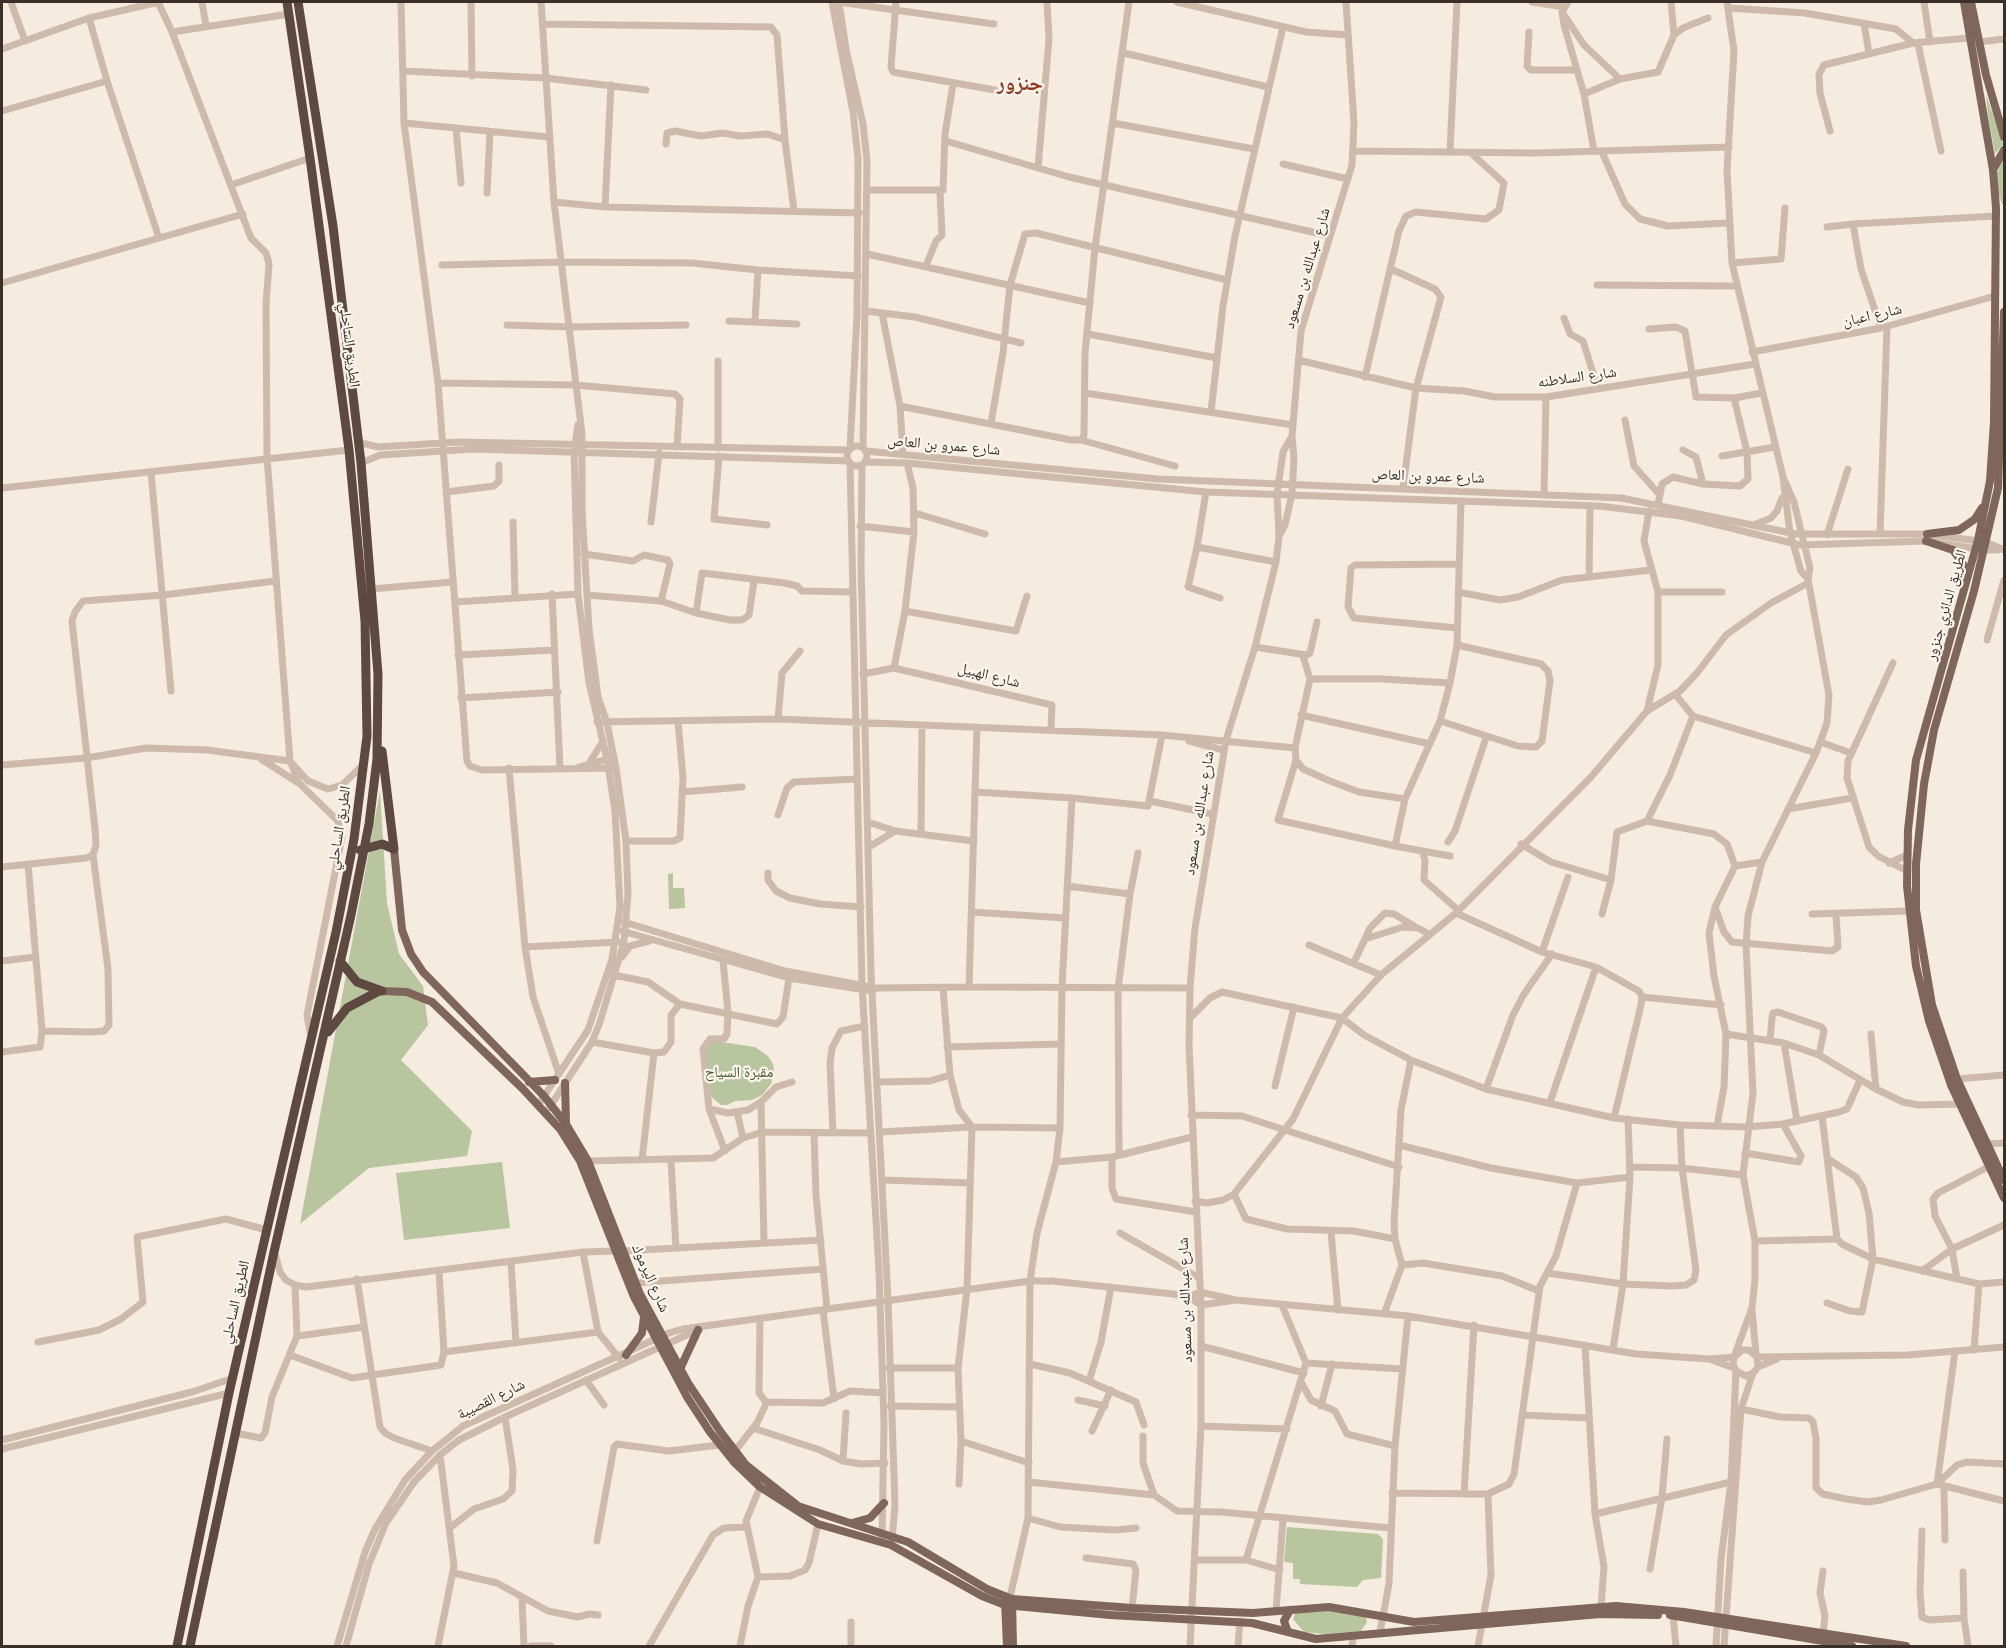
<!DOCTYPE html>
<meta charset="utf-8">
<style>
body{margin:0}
#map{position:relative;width:2006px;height:1648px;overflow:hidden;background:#f5ebdf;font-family:Lato,sans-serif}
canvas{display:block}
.frame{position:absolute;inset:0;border:3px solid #3b2f2a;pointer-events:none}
</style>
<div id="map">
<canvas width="2006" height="1648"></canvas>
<div class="frame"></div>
</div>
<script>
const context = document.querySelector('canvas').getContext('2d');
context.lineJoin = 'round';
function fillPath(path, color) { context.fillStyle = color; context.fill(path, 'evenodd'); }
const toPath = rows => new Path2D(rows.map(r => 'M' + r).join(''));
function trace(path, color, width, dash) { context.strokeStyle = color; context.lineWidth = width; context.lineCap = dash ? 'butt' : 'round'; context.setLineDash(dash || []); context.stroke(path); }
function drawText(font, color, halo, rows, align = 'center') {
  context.font = font + ' Lato,"Noto Naskh Arabic",sans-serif'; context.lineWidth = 4.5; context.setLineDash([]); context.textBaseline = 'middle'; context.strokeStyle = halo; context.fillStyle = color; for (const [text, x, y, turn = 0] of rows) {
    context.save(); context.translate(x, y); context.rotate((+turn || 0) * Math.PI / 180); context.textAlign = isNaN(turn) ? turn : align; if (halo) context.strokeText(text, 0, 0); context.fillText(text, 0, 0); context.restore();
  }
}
fillPath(toPath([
 [1986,95,2003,144,1995,154,1988,115],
 [2004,157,2004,208,1998,194,1997,173],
 [380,791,387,903,399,954,423,986,428,1025,401,1060,472,1131,467,1156,369,1168,300,1224],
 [673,873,673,888,684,888,685,908,669,909,668,874],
 [708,1040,755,1047,768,1056,773,1064,774,1072,771,1084,762,1095,752,1100,735,1101,727,1105,721,1105,709,1095,704,1054],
 [502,1162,510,1228,404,1240,396,1173],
 [1287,1527,1378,1534,1383,1539,1381,1578,1363,1580,1357,1587,1300,1584,1300,1579,1293,1579,1293,1563,1284,1562],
 [1319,1608,1365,1615,1367,1622,1361,1631,1325,1634,1304,1632,1293,1619,1296,1611]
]), '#b8c59e');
trace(toPath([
 [11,2,25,41],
 [158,2,172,32,289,14],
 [202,2,206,26],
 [401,2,404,123,438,383,467,761,470,766,482,770,616,768],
 [471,2,472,76],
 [541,2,554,202,582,434,582,510,589,629,598,697,607,723,616,768,626,841,628,894,624,942,599,1025,592,1042,549,1108],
 [832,2,853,112,858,158,857,316,850,448],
 [839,2,846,49,863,124,867,160,863,448],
 [839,2,994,24],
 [896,2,891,67,893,72,995,90],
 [1177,2,1306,32,1348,35],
 [1532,2,1564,7],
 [1568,2,1562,12,1564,25,1584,94,1594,151],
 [1671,2,1674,35],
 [1727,2,1734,51,1727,170,1732,263,1783,477,1790,533,1801,571,1808,579],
 [1924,2,1930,42],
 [1729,8,1805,13,1896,29,1913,43],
 [1564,15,1584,45,1620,79],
 [89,18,107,81,159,238],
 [544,24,771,27,777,35,785,140,794,211],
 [1864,24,1869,53],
 [172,32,251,238,266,253,269,264,266,304,267,457,290,761,299,783,338,821,342,837,307,1015,311,1037],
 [1529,32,1527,66,1531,70,1577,70],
 [1979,42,2004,39],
 [1918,44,1941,151],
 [2,49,89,18,159,2],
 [1124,53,1268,87],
 [403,71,545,78,646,90],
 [1584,94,1620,79,1658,72,1674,35,1683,28,1708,18],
 [2,111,107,81],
 [404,123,549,137],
 [1113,123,1254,149],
 [456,128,461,183],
 [1830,131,1820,93,1819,74,1824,65,1913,43,1969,38],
 [946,141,1069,177,1330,236],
 [666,144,667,133,675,131,701,136,723,133,740,136,768,134,785,140],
 [1353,151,1537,153,1729,147],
 [1450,152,1457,2],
 [1602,152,1625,204,1640,219,1668,226,1728,223],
 [1283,164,1348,179],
 [1038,168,1049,39,1047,2],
 [231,185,310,158],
 [868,190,943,190,945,134,953,84],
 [487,193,490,132],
 [554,202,605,207,859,213],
 [605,207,611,85],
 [1827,227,1853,224],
 [867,254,1090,303],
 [1732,263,1781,259,1785,208],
 [442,265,561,262,692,263,758,270,858,276],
 [926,266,936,241,942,235,940,192],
 [1391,269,1435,289,1441,297,1416,388,1403,488],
 [2,283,243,214],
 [1597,285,1736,286],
 [866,311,915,317,1021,343],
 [882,313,900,406,903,454],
 [1564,318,1570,334,1583,341,1598,389],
 [755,320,758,270],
 [729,321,797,324],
 [507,325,570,327,686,325],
 [1881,328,1861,269,1853,224,1996,216],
 [1649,329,1676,327,1685,331,1696,397,1734,398,1762,393],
 [1088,334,1217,358],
 [1752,352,1881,328,1995,296],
 [1298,360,1416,388,1464,391,1495,397,1546,397,1755,364],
 [718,361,718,448],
 [1365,377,1399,231,1406,216,1416,212,1486,219,1499,210,1504,183,1471,153],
 [438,383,576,385,675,394,680,399,677,447],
 [1085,393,1293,425],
 [900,406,1071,440,1081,440,1175,466],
 [1211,412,1223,306,1235,236,1283,27],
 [1625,420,1634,466,1659,494],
 [991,423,1003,353,1010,285,1025,234,1036,233,1227,280],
 [1081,440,1084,435,1085,353,1095,248,1129,2],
 [358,442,378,447,458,442,848,450],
 '847 456a10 10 0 1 1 20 0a10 10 0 1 1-20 0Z',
 [1683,450,1696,457,1703,484],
 [866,451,1158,479,1621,498,1796,534,1927,534,1986,542,2004,550],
 [719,456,714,519,767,525],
 [1722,456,1775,447],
 [865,462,907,463,1206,492,1599,506,1681,516,1800,545,1926,541,1985,550,1998,550],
 [361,463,380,455,474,449,848,461],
 [850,464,862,985,879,1271,884,1424,882,1537],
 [862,465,861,565,871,973,888,1299,895,1505,892,1540],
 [151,472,171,691],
 [2,488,349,450],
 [446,492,494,486,499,481,499,465],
 [1206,492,1197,547,1276,562],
 [1544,495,1546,397],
 [1658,505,1662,484,1673,477,1703,484,1740,486,1748,479,1747,452,1734,398],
 [915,513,985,534],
 [513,522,515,596],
 [651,522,659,453],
 [1756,524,1771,518,1777,511,1782,498],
 [860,526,914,532],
 [1880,534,1887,326],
 [1827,535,1848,469],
 [1279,536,1277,494,1283,452,1292,436],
 [1197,547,1188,587,1220,598],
 [584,554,633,561,644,555,668,560,670,564,661,601],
 [1589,577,1590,506],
 [372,589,452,582],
 [1458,592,1500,600,1518,597,1562,580,1651,570],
 [1658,592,1722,592],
 [552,594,560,768],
 [587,595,661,601,696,613,730,620,742,620,749,615,754,581],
 [455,602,578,594],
 [905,611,1016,631,1027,596],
 [696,613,702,573,785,583,797,586,802,591,853,592],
 [1457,628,1354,618,1348,607,1351,568,1355,565,1457,564],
 [1987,640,2004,580],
 [1255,647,1306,655,1310,653,1317,622],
 [458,655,554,650],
 [1893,663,1848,761,1847,778,1869,847,1878,856,1907,871],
 [894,668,1052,705,1051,730],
 [863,674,894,668,905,611,914,532,913,488,907,463],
 [1310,679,1382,679,1450,683],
 [1675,694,1693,716,1816,753],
 [461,698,558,692],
 [1647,711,1680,691,1697,673,1726,635,1771,603,1808,583],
 [1301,715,1430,744],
 [778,719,782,673,800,651],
 [1440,721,1518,746,1536,747,1542,741,1550,681,1548,671,1541,664,1457,645],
 [597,722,778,719,1162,735,1295,748,1310,679,1303,656],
 [1189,741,1223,750],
 [1820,742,1851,753],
 [1295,748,1296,760,1303,769,1330,781,1359,792,1405,799],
 [261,759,297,782],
 [1296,760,1278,820,1395,846],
 [590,762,603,741],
 [2,765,86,758,146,748,207,750,290,761,308,781,328,789,342,785,364,764],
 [579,767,611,758],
 [509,768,525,947,533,997,559,1074],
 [682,792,742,787],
 [976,792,1072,798,1148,806,1162,735],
 [1150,801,1212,814],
 [1788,809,1852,798],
 [778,815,787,788,794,782,857,779],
 [1647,821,1670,775,1693,716],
 [868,822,895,831,974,841],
 [921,833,922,726],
 [626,841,674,841,680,838,683,778,678,721],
 [1448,842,1455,831,1486,738],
 [1521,844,1551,862,1611,880],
 [869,847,895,831],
 [1422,851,1425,860,1424,880,1458,910],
 [1450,856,1395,846,1405,799,1440,721,1450,683,1457,645,1461,501],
 [1889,863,1907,855],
 [28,864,42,1031],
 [1735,866,1762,862],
 [2,867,86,858,93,855],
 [768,873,768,880,776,891,790,898,820,904,861,907],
 [1067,886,1130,894],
 [1715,907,1709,933,1714,976,1726,1034,1724,1087,1717,1126],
 [972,912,1065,918],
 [1456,913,1542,952,1596,967,1639,991,1642,997,1641,1005,1614,1118],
 [1602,914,1611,880,1617,832,1647,821,1714,834,1727,844,1735,866,1715,907,1724,932,1732,942,1832,951,1838,947,1836,914],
 [1812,914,1908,911],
 [624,922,785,971,866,986],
 [622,931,789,978,872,991,877,988,969,987,1190,988],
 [1365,939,1370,928,1385,913,1394,914,1414,926],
 [1309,945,1381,975],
 [525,947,618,942],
 [1542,952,1568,877],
 [622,957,630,946,649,941],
 [2,961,35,957],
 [723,961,728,1012,727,1034,724,1039,710,1039,703,1049,709,1109,725,1151],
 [1354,962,1365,939,1403,927,1418,928,1429,934],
 [614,975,648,982,680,1004],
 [969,987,977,727],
 [943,988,950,1075,959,1110,972,1127,967,1289,958,1368,961,1441,959,1484],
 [1642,997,1721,1005],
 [1190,1018,1210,998,1222,992,1342,1018,1364,1035,1411,1060,1486,1089,1614,1118,1680,1125,1747,1127,1783,1124,1839,1112,1847,1109,1860,1080],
 [1726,1034,1784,1043,1819,1055,1876,1089,1903,1102,1918,1105,1961,1104],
 [1871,1034,1876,1089],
 [1770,1040,1772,1018,1773,1013,1778,1012,1822,1027,1824,1031,1819,1055],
 [592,1042,654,1053,664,1052,671,1042,671,1015,680,1004,777,1024,783,1017,789,978],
 [1784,1043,1797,1121],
 [947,1047,1061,1044],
 [2,1052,40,1047,42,1031,92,1032,104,1031,109,1025,108,969,93,855,96,845,95,829,72,621,75,612,83,601,163,595,275,581],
 [1957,1079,2004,1075],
 [877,1082,930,1081,950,1075],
 [1275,1086,1294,1007],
 [1486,1089,1513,1015,1524,994,1552,954],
 [1550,1102,1596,967],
 [538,1105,588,1030,612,959,620,907,615,811,607,759,589,683,578,594,574,451,578,425],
 [709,1109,728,1113,748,1110,761,1102],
 [737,1112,743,1138],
 [1191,1115,1242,1116,1399,1167],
 [1822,1116,1837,1239,1842,1244,1873,1259,1979,1284,2004,1282],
 [880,1132,972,1127,1060,1128],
 [814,1133,816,1195,827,1309],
 [833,1133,830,1063,832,1048,841,1031,865,1026],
 [1986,1144,2004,1143],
 [1399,1145,1491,1168,1577,1183,1630,1177],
 [1745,1153,1799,1162,1801,1156,1783,1124],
 [1119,1155,1118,989,1130,894,1138,853],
 [1112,1157,1112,1188,1116,1199,1196,1212],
 [642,1160,654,1053],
 [588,1161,713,1158,743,1138,763,1132,870,1133],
 [671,1161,676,1248],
 [1056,1162,1112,1157,1192,1137],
 [1629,1167,1682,1168,1743,1175],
 [882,1180,970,1183],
 [1234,1194,1246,1219,1287,1229,1354,1231,1395,1239],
 [1195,1201,1207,1203,1223,1200,1234,1194,1293,1119,1342,1018,1381,975,1456,913,1591,777,1647,711,1658,665,1658,592,1644,541,1649,511],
 [1331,1232,1338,1310],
 [1120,1233,1199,1278],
 [1755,1241,1837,1239],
 [764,1243,761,1102,776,1087,792,1082],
 [623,1251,821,1240],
 [583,1252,598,1332,619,1358],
 [275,1254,280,1272,286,1280,295,1285,306,1287,583,1252,615,1251],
 [511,1262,516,1343],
 [1402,1265,1423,1263,1502,1276,1539,1291],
 [1922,1271,1952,1249,2004,1225],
 [1547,1273,1623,1284,1672,1286,1686,1285,1694,1280,1696,1270,1682,1168,1680,1125],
 [357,1279,380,1427,385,1433,394,1438,432,1451],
 [1957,1279,1952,1249,1935,1216,1933,1199,1938,1193,1990,1166],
 [635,1283,823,1269],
 [1189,1297,1200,1292,1236,1300,1408,1316,1636,1354,1709,1359,1734,1357],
 [1827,1303,1850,1311,1862,1312,1873,1259,1869,1213,1863,1188,1856,1177,1828,1159],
 [823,1310,834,1399],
 [1752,1310,1756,1354],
 [1384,1314,1402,1265,1395,1239,1394,1223,1401,1110,1411,1060],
 [297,1336,364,1327],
 [38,1342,99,1330,121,1319,143,1302,137,1237,226,1219,267,1230],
 [1585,1345,1595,1514,1604,1567,1601,1606],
 [1201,1346,1304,1373],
 [1613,1349,1623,1284,1630,1177,1628,1119],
 [1974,1350,1979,1284],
 [444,1352,598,1332],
 [1735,1354,1752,1308,1755,1280,1755,1241,1743,1175,1753,1093,1746,944,1748,916,1762,862,1816,753,1827,723,1829,695,1808,579,1810,568,1794,502,1783,477],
 [290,1355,352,1378,441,1365,444,1352,439,1272],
 [1757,1357,1908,1355,2004,1347],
 [1712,1360,1734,1368],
 [1306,1363,1402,1369],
 [1030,1364,1070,1373,1136,1402,1144,1425],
 [1758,1367,1757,1357,1749,1350,1742,1350,1734,1357,1733,1364,1736,1371,1746,1376,1753,1373,1758,1367,1777,1359],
 [889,1368,958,1368],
 [586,1380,604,1405],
 [1089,1381,1101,1342,1111,1287],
 [1301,1382,1311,1400,1335,1411,1347,1434,1395,1446],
 [1078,1400,1105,1406],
 [766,1402,823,1403,850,1391,883,1393],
 [890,1406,959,1407],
 [1321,1406,1332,1364],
 [1741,1409,1780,1417,1809,1418,1813,1422,1816,1439,1816,1488,1823,1494,1846,1499,1868,1502,1881,1500,1937,1484,1957,1465,1967,1462,2004,1464],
 [1522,1415,1588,1418],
 [1201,1426,1287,1429],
 [753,1428,820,1450,843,1461,861,1464,885,1463],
 [1092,1431,1111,1390],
 [235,1433,261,1438,265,1433,272,1397,297,1336,295,1285],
 [1143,1436,1143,1463,1154,1495,1177,1511,1221,1512,1390,1528],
 [2,1440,192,1392,233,1378],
 [961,1441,1029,1463],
 [2,1449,229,1393],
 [735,1451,757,1423,765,1406,766,1402,759,1393,760,1320],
 [843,1461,846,1413],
 [1029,1482,1154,1495],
 [1937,1484,1955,1351],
 [1937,1484,2004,1501],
 [1944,1487,1945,1540],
 [1392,1493,1488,1494,1509,1484,1514,1474,1540,1286,1556,1256,1577,1183],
 [1464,1494,1474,1325],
 [1595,1514,1731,1482],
 [1028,1518,1060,1527,1115,1530,1136,1528],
 [451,1527,474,1509,503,1499,512,1491,513,1470,505,1417],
 [1922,1531,1920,1592,1922,1617,1929,1620,1964,1618,1968,1646],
 [597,1541,614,1447,617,1444,669,1451,719,1445],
 [1086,1558,1133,1564,1136,1570,1132,1608],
 [1196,1560,1246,1560],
 [1650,1569,1662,1497,1667,1439],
 [1280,1570,1246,1560,1306,1363,1282,1305],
 [1823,1571,1820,1593,1825,1616,1823,1634],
 [1963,1572,1964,1618],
 [454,1573,497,1583,548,1611,578,1617,589,1614,598,1615],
 [758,1577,790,1576,805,1570,809,1563,818,1524],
 [522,1599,524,1646],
 [1012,1599,1011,1593,1028,1518,1030,1281,1037,1233,1056,1162,1060,1128,1062,987,1072,798],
 [1276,1611,1283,1519],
 [1673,1616,1676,1646],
 [851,1622,851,1646],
 [1380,1632,1389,1584,1395,1446,1408,1316],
 [337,1646,365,1552,375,1529,405,1480,432,1451,463,1426,669,1333,683,1329,1030,1281,1052,1281,1173,1294,1189,1297,1201,1305,1236,1300],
 [346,1646,369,1564,386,1523,414,1482,440,1455,459,1440,505,1417,700,1329],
 [438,1646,454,1566,440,1455],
 [531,1646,551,1646],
 [649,1646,713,1535,724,1528,745,1527],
 [740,1646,748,1606,758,1577,746,1521,760,1487],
 [1190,1646,1201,1426,1201,1305,1189,1046,1190,988,1195,928,1226,740,1255,647,1276,562,1279,536,1285,525,1292,494,1294,458,1292,436,1301,331,1352,165,1354,123,1346,2],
 [1238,1646,1240,1621],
 [1352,1646,1353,1638],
 [1478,1646,1491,1575,1488,1494],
 [1716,1646,1721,1559,1731,1482,1736,1371],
 [1724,1646,1741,1409,1753,1373]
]), '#cebaaa', 7);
trace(toPath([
 [1964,2,1993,170,1996,208,1994,422,1990,481,1978,540,1916,760,1908,830,1907,886,1916,966,1929,1021,1951,1085,2004,1198],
 [1971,2,1986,75,2004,137],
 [1993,170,2004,150],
 [2004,312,1998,488,1974,591,1934,730,1924,784,1916,864,1916,910,1932,1005,1957,1079,2004,1180],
 [1927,534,1959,530,1975,519,1982,508],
 [1926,541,1953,550,1963,564,1966,580],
 [394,849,402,930,411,954,423,972,544,1096,566,1124,588,1161,640,1294,688,1383,720,1431,746,1465,798,1506,908,1542,987,1589,1012,1599,1132,1608,1253,1613,1329,1607,1414,1622,1616,1606,1684,1612,1906,1646],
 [382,991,407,992,432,1002,522,1088,560,1129,580,1161,634,1297,687,1397,710,1432,734,1462,760,1487,818,1524,891,1545,982,1596,1005,1605,1110,1615,1252,1623,1316,1639,1600,1614,1658,1615],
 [529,1082,555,1080],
 [565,1083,566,1123],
 [626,1355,642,1333,644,1317],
 [680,1369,698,1330],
 [852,1523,870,1518,884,1503],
 [1005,1601,1007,1646],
 [1012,1602,1013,1646],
 [1670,1615,1852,1646],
 [1288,1632,1284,1621,1290,1610]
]), '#7e665a', 8);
trace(toPath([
 [382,751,394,849],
 [360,850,382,844,394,849],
 [340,961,357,982,382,991],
 [328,1032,347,1008,379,991],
 [177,1646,229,1393,336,932,354,839,367,736,365,621,349,450,310,158,287,2],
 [190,1646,274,1252,351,915,369,824,377,759,378,674,361,463,333,226,298,2]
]), '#5d4940', 9);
drawText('15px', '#3b2f2a', '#fbf5ed', [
 ["شارع عبدالله بن مسعود",1307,268,-73],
 ["شارع اعبان",1872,315,-13],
 ["الطريق الساحلي",350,345,83],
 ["شارع السلاطنه",1577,377,-8],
 ["شارع عمرو بن العاص",944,445,5],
 ["شارع عمرو بن العاص",1428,476,2],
 ["الطريق الدائري جنزور",1946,605,-74],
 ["شارع الهبيل",989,675,14],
 ["شارع عبدالله بن مسعود",1199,813,-81],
 ["الطريق الساحلي",339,828,-81],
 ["شارع اليرموك",651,1278,66],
 ["شارع عبدالله بن مسعود",1185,1300,-92],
 ["الطريق الساحلي",235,1302,-77],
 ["شارع القصيبة",491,1399,-26]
]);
drawText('15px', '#4a5b2c', '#fbf5ed', [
 ["مقبرة السياح",739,1072]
]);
drawText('bold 21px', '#90381d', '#fbf5ed', [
 ["جنزور",1020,83]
]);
</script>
